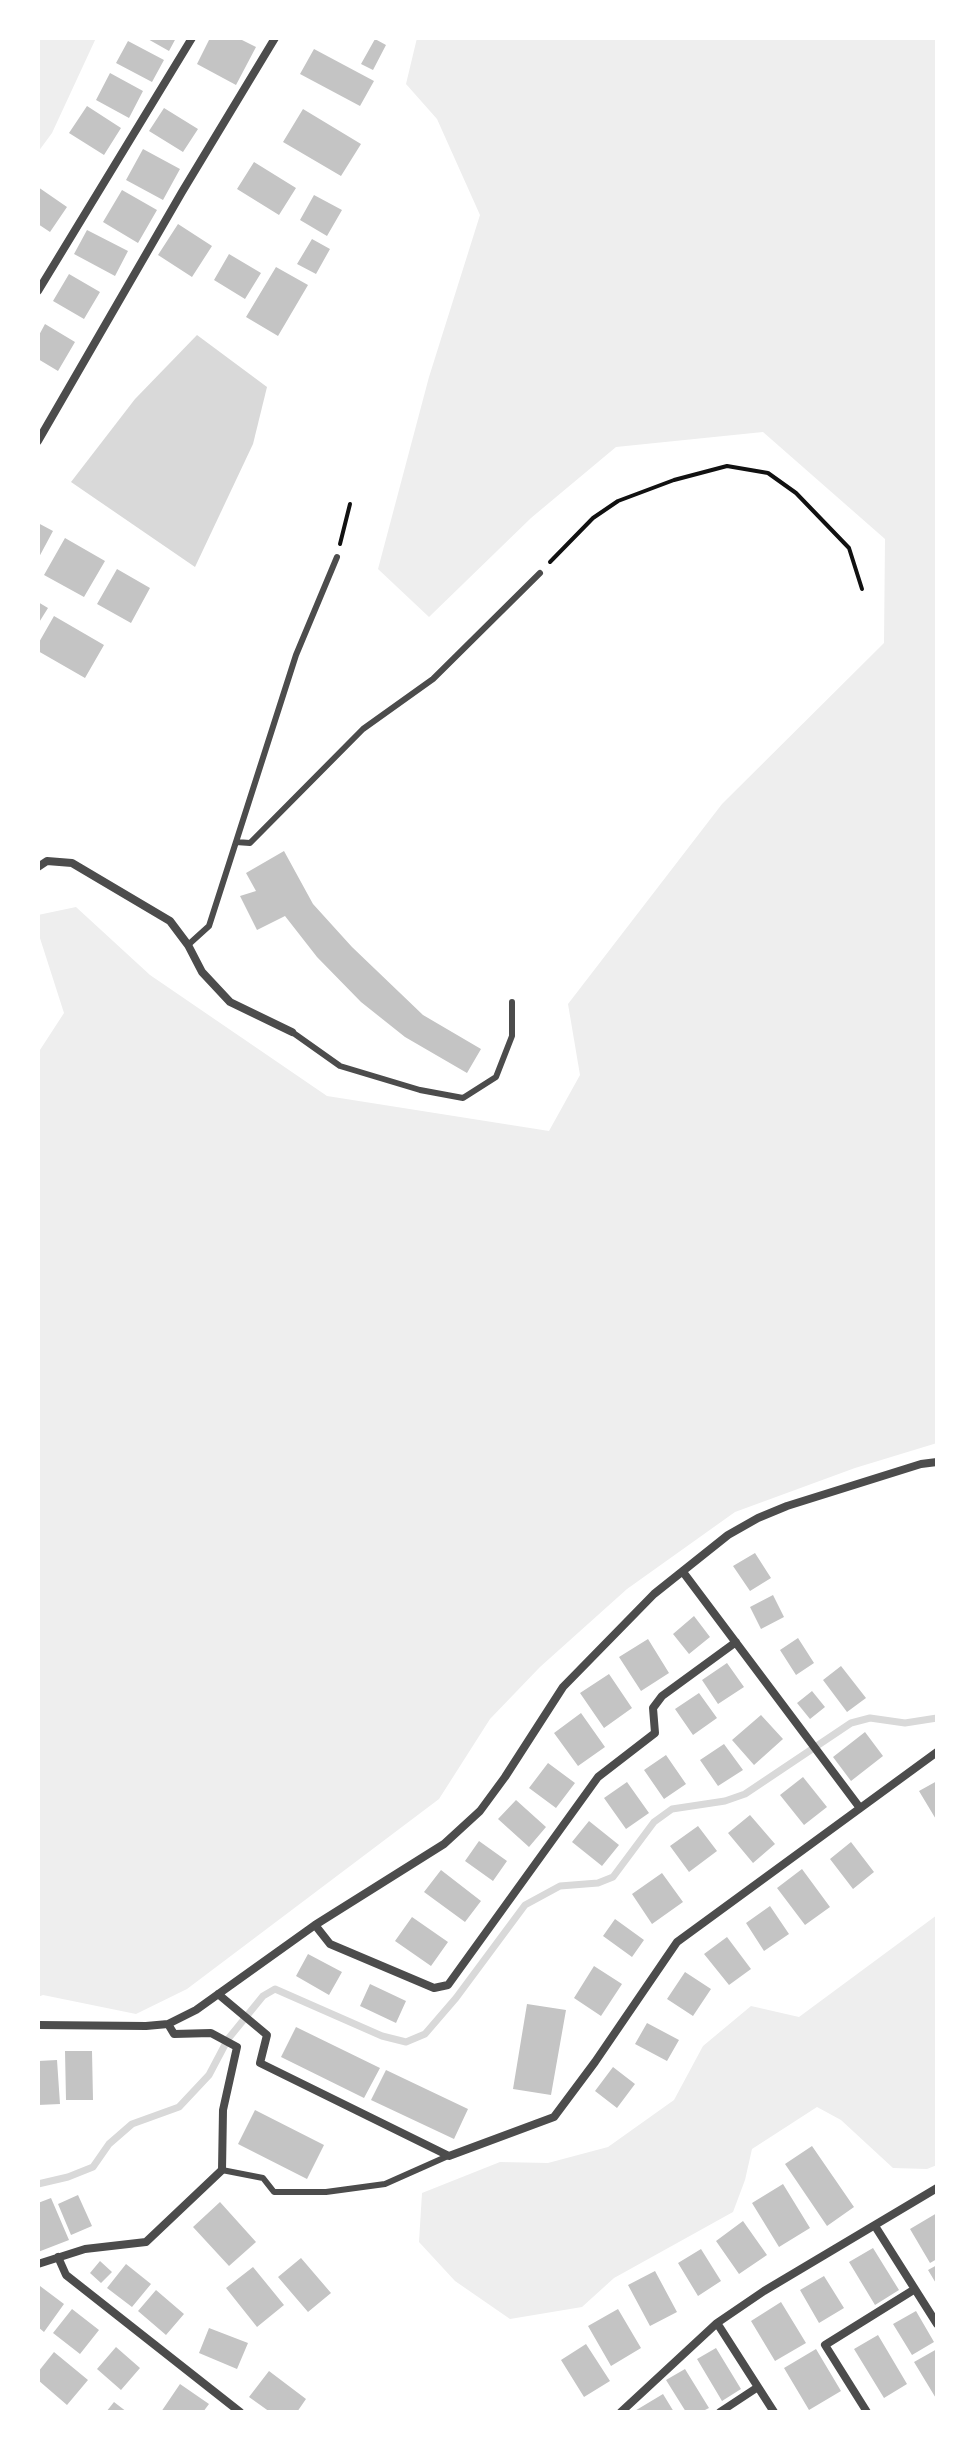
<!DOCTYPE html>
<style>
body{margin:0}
#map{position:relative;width:975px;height:2450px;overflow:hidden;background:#fff;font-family:Montserrat,sans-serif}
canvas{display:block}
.frame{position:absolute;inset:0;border:40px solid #fff;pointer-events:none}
</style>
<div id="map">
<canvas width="975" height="2450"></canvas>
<div class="frame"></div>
</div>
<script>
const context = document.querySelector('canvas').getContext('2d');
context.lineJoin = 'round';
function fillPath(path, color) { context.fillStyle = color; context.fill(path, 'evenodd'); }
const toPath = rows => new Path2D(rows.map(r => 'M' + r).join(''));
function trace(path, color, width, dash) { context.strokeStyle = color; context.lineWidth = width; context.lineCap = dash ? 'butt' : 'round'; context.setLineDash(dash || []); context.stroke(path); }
fillPath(toPath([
 [38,38,96,38,52,133,38,152],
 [417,38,937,38,937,1443,855,1468,735,1512,627,1589,540,1667,490,1719,439,1799,187,1989,136,2014,43,1995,38,1997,38,1053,64,1013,38,932,38,915,76,907,150,975,327,1096,549,1131,580,1075,568,1004,722,804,884,643,885,539,763,432,616,447,531,518,429,617,378,569,429,377,480,215,437,119,406,84],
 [937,1915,937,2165,927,2169,893,2168,841,2120,817,2107,752,2149,745,2180,733,2212,614,2278,582,2307,510,2319,455,2281,419,2242,422,2193,500,2162,548,2163,608,2147,674,2100,703,2046,751,2006,799,2017]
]), '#eee');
fillPath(toPath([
 [197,335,267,387,253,444,195,567,71,482,135,399]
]), '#d9d9d9');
trace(toPath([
 [38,2184,68,2177,93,2167,109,2144,132,2124,179,2107,209,2075,228,2039,263,1996,275,1989,382,2036,406,2042,425,2034,456,1998,525,1905,560,1886,598,1883,613,1877,654,1822,672,1809,725,1801,745,1794,851,1723,870,1718,905,1723,937,1718]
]), '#d9d9d9', 7);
fillPath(toPath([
 [146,38,176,38,169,51],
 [210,38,238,38,256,47,236,85,197,64],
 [375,39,386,45,373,70,361,64],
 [128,41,164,60,152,82,116,63],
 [314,49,374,81,360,106,300,74],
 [110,73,143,91,129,118,96,100],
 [87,106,121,128,104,155,69,133],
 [164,108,198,129,183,152,149,131],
 [303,109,361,144,341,176,283,142],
 [143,149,180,169,163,200,126,180],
 [254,162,296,188,279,215,237,189],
 [38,187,67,207,50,232,38,224],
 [122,190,157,210,138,243,103,222],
 [314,195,342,210,327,236,300,220],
 [178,224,212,246,192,277,158,255],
 [87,230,128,251,115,276,74,254],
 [312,239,330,249,316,274,297,264],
 [229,254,261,273,245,299,214,280],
 [276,267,308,285,278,336,246,317],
 [69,274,100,292,84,319,53,301],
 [45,324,75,342,58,371,38,359,38,337],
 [38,523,53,531,38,559],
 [65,538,105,561,84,597,44,575],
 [117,569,150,588,131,623,97,604],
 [38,602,48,608,38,624],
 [54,616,104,645,85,678,38,651,38,644],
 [284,851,313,904,352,947,423,1015,481,1049,467,1073,405,1037,361,1002,317,957,285,916,257,930,240,896,256,891,246,873],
 [755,1553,771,1578,750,1591,733,1566],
 [773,1595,784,1617,761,1629,750,1607],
 [694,1616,710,1637,689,1654,673,1634],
 [798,1638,814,1663,796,1675,780,1650],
 [648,1639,669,1673,641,1691,619,1657],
 [727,1663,744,1687,718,1704,702,1680],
 [841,1666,866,1698,847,1712,823,1680],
 [609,1674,632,1708,604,1728,580,1693],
 [812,1691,825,1707,810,1719,797,1703],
 [699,1693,717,1718,693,1735,675,1709],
 [581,1713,605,1747,578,1766,554,1733],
 [761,1715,783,1739,754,1765,732,1740],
 [865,1732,883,1756,851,1781,833,1757],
 [724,1744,743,1770,718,1786,700,1760],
 [666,1755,686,1784,664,1799,644,1770],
 [548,1763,575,1783,556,1808,529,1788],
 [803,1777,827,1807,804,1825,780,1795],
 [937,1781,937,1821,919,1791],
 [627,1782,649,1813,626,1829,604,1798],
 [516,1800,546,1827,529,1847,498,1819],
 [750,1815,775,1844,753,1863,728,1833],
 [589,1821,619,1845,602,1866,572,1842],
 [698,1826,717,1851,689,1872,670,1846],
 [479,1841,507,1861,493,1881,465,1861],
 [851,1842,874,1872,853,1889,830,1859],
 [802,1869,830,1907,805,1925,777,1888],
 [441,1870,481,1901,465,1922,424,1892],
 [662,1873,683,1902,652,1924,632,1894],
 [770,1906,789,1934,764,1951,746,1923],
 [412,1917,448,1942,431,1966,395,1941],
 [615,1919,644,1940,632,1957,603,1936],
 [727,1937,751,1969,729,1985,704,1954],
 [308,1954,342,1972,329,1995,296,1976],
 [594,1966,622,1984,601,2016,574,1998],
 [685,1972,711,1989,693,2016,667,1999],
 [370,1984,406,2001,396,2023,360,2006],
 [527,2004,566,2010,551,2095,513,2089],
 [647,2023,679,2040,667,2061,635,2044],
 [296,2027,380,2068,364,2098,281,2057],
 [65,2051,92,2051,93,2100,66,2100],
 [57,2060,60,2104,38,2105,38,2061],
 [613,2067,635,2084,617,2108,595,2091],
 [386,2070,468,2109,454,2139,371,2100],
 [255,2110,324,2145,307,2179,238,2144],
 [812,2146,854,2207,827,2226,785,2164],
 [783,2184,810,2228,779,2247,752,2203],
 [78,2195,92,2226,71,2235,58,2204],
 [51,2198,69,2240,38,2252,38,2203],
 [220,2202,256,2242,229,2266,193,2227],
 [937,2213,937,2259,930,2263,910,2229],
 [743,2221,767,2255,739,2274,716,2241],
 [873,2248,899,2290,875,2305,849,2262],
 [701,2249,721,2281,698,2296,678,2263],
 [301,2258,331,2293,308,2312,278,2277],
 [100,2261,112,2272,101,2283,90,2273],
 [126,2264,151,2284,132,2307,107,2288],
 [937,2265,937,2285,928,2270],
 [253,2267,284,2305,257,2327,226,2288],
 [655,2271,677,2312,650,2326,628,2285],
 [824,2276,844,2308,819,2323,800,2290],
 [40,2286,64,2304,44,2332,38,2327],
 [156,2290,184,2314,166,2335,138,2311],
 [781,2302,806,2343,775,2361,751,2321],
 [72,2309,99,2330,80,2354,53,2333],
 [618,2309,641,2348,611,2366,588,2326],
 [916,2311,934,2342,912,2355,893,2324],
 [209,2328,248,2343,237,2369,199,2353],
 [878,2335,907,2384,884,2398,854,2349],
 [586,2344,610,2381,584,2397,561,2360],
 [116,2347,140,2368,121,2390,97,2369],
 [716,2348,741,2389,722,2401,697,2359],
 [816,2349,841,2391,809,2410,784,2368],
 [937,2349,937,2400,914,2362],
 [54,2352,88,2380,67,2405,38,2380,38,2372],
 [685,2369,709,2408,701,2412,686,2412,666,2380],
 [269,2371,306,2399,297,2412,270,2412,249,2397],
 [180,2384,209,2404,203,2412,161,2412],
 [663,2394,674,2412,633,2412],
 [114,2402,127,2412,106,2412]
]), '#c4c4c4');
trace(toPath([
 [340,544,350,504],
 [550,562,593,518,618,501,674,480,727,466,768,473,796,493,849,548,862,589]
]), '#111', 4);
trace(toPath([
 [236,842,250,843,363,729,433,679,540,573],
 [188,945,209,926,296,655,337,557],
 [292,1032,340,1066,420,1090,463,1098,496,1077,512,1036,512,1002],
 [222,2170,263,2178,274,2192,326,2192,385,2184,448,2156]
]), '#4c4c4c', 6);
trace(toPath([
 [38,291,192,38],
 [38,441,182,192,275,38],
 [38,867,47,861,72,863,170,921,188,945,202,972,230,1002,292,1032],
 [683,1572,860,1808],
 [315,1925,330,1944,434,1988,448,1985,598,1777,655,1733,653,1708,662,1696,736,1642],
 [218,1994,267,2035,260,2063,449,2156,554,2117,595,2062,677,1942,937,1752],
 [38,2025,146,2026,168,2024,196,2010,315,1925,444,1844,480,1811,505,1777,563,1687,654,1594,728,1535,758,1518,787,1506,921,1464,937,1462],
 [875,2226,937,2324],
 [58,2257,66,2275,240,2412],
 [38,2264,85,2249,146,2242,222,2170,223,2110,237,2047,211,2033,174,2034,168,2024],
 [717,2323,774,2412],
 [621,2412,717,2323,764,2291,937,2188],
 [720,2412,758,2387],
 [867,2412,825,2345,915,2289]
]), '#4c4c4c', 8);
</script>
